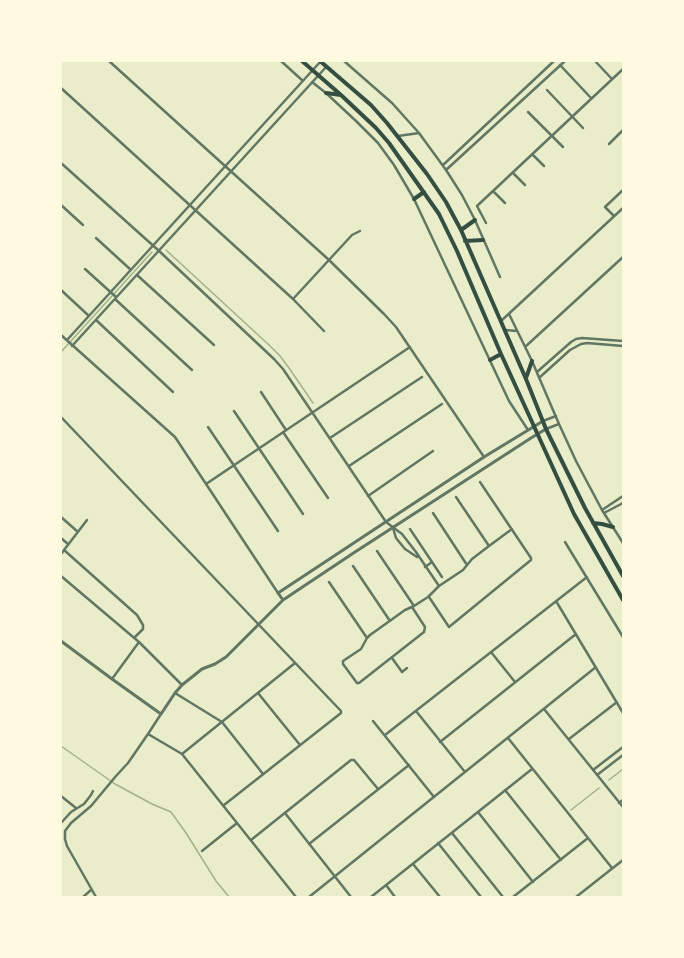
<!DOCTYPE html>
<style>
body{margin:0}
#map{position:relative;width:684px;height:958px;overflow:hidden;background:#e9edc9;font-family:Inter,sans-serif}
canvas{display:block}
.frame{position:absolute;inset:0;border:62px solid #fefae0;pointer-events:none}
</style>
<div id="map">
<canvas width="684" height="958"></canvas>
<div class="frame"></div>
</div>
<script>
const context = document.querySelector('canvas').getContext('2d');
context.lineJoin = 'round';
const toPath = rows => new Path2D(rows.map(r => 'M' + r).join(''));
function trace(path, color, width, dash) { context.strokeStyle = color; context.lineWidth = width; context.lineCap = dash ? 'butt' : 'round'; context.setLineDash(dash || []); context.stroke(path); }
trace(toPath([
 [166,250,269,345,280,356,289,368,313,403],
 [61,352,152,252],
 [61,746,115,784,152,804,171,812,186,833,216,881,229,897],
 [609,780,623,769],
 [571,810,599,788]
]), '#a3b18a', 1.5);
trace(toPath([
 [109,61,329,260,384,314,396,327,484,457],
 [281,61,303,81],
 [344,61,392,103,419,133],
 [595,61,612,79],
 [560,65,591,98],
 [312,82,326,93,356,121,378,143,394,165,414,199,509,401,528,430],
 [61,88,293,299,324,331],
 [547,90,583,128],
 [528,112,563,147],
 [398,136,419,133,446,170,462,195,475,220,500,277],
 [609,144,623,130],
 [532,154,544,166],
 [61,163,158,250,274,359,283,369,386,522,402,534,416,552,439,586],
 [443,165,554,61],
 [446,170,565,61],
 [513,173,525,185],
 [493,191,505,203],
 [61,205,83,225],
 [614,216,605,207,623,190],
 [486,223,477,206,623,69],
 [96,238,131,270],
 [85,269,116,297],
 [137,275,214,345],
 [61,290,89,316],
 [115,299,192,370],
 [293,299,352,235,360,231],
 [509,314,532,361,559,424,576,461,602,510,623,543],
 [96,320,173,392],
 [501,321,623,208],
 [505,330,517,331],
 [61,335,175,437,278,593],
 [67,340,321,61],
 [72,346,327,66],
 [525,347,623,257],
 [537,372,571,342,576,339,582,338,623,341],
 [539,378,570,350,581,344,587,343,623,346],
 [261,392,286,430],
 [234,411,303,514],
 [61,417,341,711,341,713,224,805],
 [543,421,556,416],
 [208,427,278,531],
 [546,429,559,424],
 [283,432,328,498],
 [330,438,422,377],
 [349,466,442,404],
 [206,484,410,347],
 [368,496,433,451],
 [456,497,489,546],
 [602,510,623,496],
 [433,513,467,565],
 [604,513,623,503],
 [61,517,78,532],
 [393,528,396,538,405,549,417,557],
 [410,529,442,577],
 [61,538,68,544],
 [565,542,623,637],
 [64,550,137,615,143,625,143,629,134,638],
 [377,551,414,606],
 [61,554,87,520],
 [353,566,390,621],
 [425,567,432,562],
 [61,576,139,642,182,685],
 [329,582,367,638],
 [429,597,449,627,531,560,531,558,480,482],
 [556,601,623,713],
 [412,607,425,627,424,632,359,683,357,683,343,664,343,661,361,649,367,638,370,635,405,610,414,606,428,597,439,586,463,570,472,559,489,546,512,529],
 [491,652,515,682],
 [392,658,402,672,407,668],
 [112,679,139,642],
 [175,693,222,722,263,774],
 [258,693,300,745],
 [544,709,623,807],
 [416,711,465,772],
 [373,721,434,797],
 [148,734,182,754,296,897],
 [385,735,587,577],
 [508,738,612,868],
 [569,739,617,702],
 [440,742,576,634],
 [182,754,295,663],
 [593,770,623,747],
 [597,775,623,755],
 [505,790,561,860],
 [61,796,76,808],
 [619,803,623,800],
 [478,812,533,882],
 [285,813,351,897],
 [61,823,71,812,84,804,91,795,93,791],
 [452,833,503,897],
 [251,840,351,760,354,760,378,789],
 [438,843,481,897],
 [309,844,409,765],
 [202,851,237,823],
 [413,864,440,897],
 [386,885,395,897],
 [83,897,91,890],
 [96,897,67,846,65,839,65,831,71,823,91,806,116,776,128,763,148,734,161,714],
 [309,897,596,667],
 [371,897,532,769],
 [513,897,588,838],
 [576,897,623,860]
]), '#617663', 2.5);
trace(toPath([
 [283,600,278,593,484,457,543,421],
 [61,641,112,679,161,714,175,693,182,685,202,669,215,664,226,657,283,600,355,552,531,438,546,429]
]), '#617663', 3);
trace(toPath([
 [302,61,341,95,376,128,389,143,439,214,457,251,501,354,574,514,623,600],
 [320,61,371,105,387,123,427,174,446,202,461,230,526,379,546,429,585,508,623,576],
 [326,93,341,95],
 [414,199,424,192],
 [461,230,475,220],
 [465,241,483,240],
 [490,360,501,354],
 [526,378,532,361],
 [593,523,602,524,613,527]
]), '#344e41', 4);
</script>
